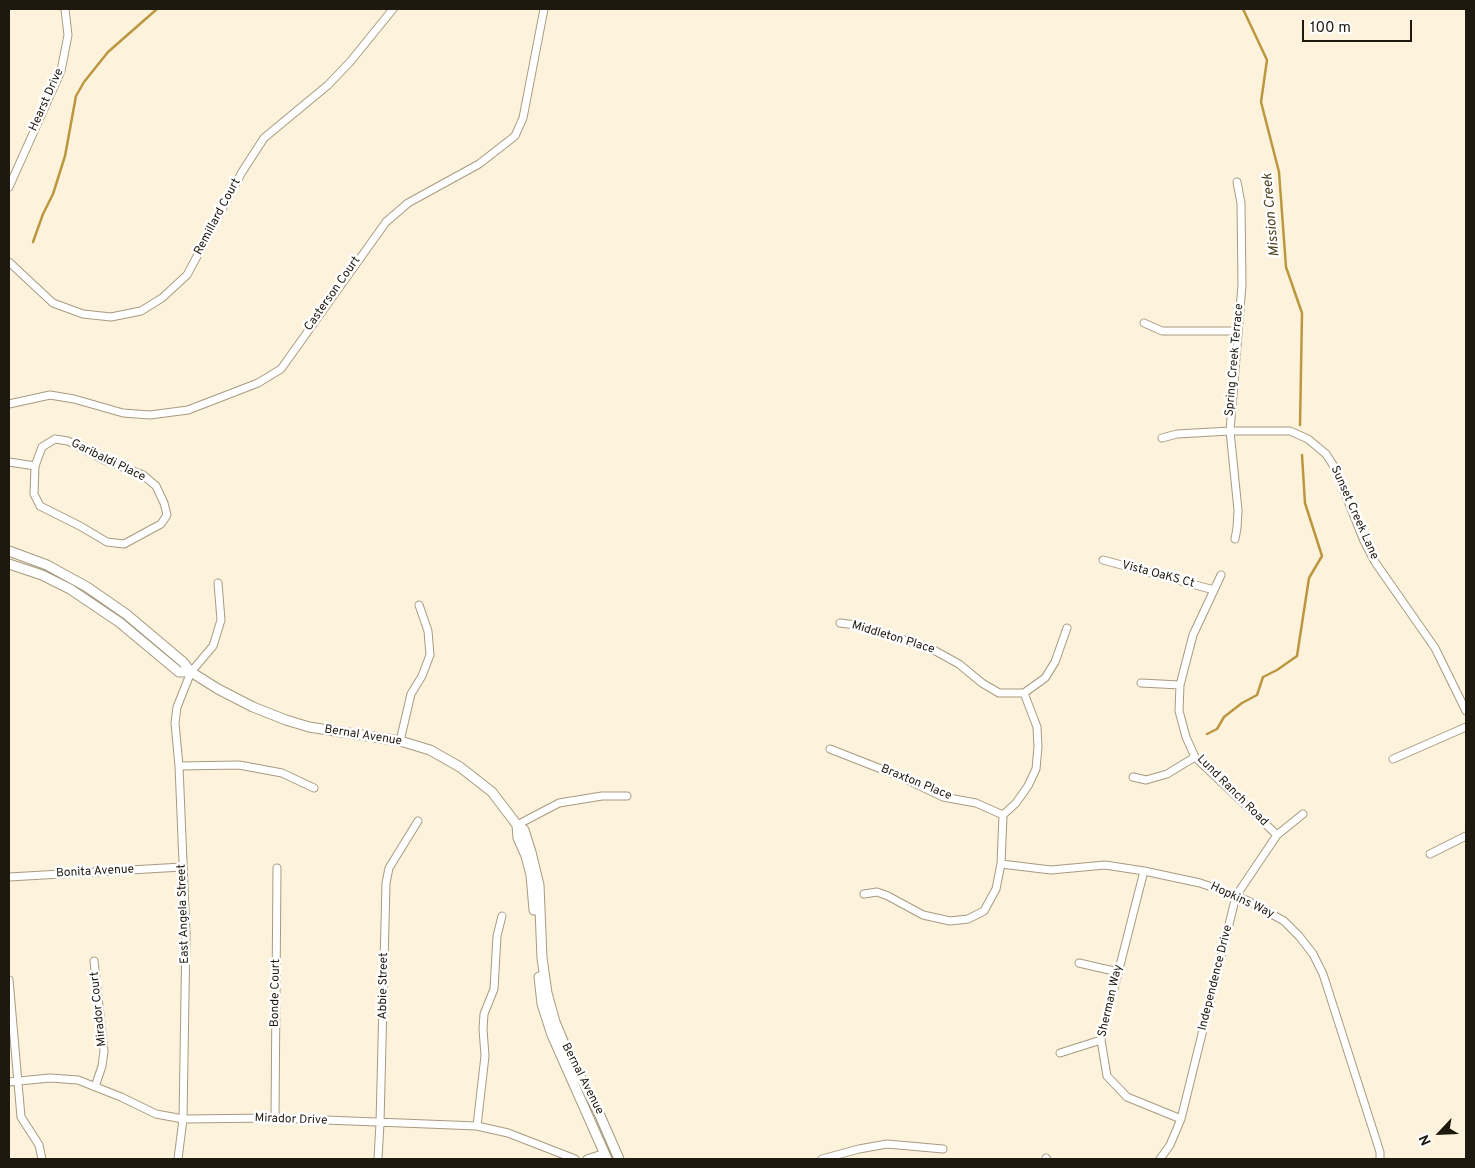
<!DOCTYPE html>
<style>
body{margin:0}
#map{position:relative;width:1475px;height:1168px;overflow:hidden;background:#fdf2db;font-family:Overpass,sans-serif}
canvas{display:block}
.frame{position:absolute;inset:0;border:10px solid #1e190e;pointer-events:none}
.north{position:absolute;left:1415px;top:1108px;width:50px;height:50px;-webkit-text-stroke:4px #fff;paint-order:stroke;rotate:245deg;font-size:14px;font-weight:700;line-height:20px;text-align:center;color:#1e190e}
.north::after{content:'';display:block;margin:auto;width:18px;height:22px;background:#1e190e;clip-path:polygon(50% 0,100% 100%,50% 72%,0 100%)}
.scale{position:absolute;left:1302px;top:20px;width:110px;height:22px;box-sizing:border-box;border:2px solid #1e190e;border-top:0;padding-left:6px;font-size:15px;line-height:18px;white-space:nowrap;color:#1e190e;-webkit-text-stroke:4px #fff;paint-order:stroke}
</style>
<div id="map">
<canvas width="1475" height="1168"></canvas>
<div class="frame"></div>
<div class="north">N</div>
<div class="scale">100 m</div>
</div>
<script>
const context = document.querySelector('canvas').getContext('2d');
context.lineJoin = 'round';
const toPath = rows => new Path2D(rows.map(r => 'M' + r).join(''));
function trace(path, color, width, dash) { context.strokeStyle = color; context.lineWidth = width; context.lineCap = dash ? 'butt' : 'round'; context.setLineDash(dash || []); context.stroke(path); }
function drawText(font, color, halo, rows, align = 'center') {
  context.font = font + ' Overpass,sans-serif'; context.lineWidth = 5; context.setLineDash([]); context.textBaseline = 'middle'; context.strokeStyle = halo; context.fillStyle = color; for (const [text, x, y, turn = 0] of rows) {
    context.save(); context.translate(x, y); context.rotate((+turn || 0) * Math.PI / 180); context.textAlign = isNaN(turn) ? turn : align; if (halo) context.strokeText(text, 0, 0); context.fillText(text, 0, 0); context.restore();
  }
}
trace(toPath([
 [1243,9,1267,60,1261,102,1279,172,1286,267,1302,313,1300,425],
 [33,242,43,214,53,194,65,156,76,96,84,82,108,52,157,9],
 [1207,734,1217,729,1224,717,1242,703,1257,695,1263,677,1277,670,1297,656,1309,578,1322,556,1305,503,1302,455]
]), '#bb9740', 2.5);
const minor = toPath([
 [9,187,61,71,68,35,65,9],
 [9,262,53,303,83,314,111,317,141,311,162,298,187,275,242,172,264,138,328,85,350,62,393,9],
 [1144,323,1162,331,1237,331],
 [9,404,50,395,74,399,123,413,150,415,188,410,258,383,281,369,386,222,408,203,479,164,515,136,523,118,544,9],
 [1162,438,1177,434,1230,431,1290,431,1308,439,1326,454,1335,468,1364,541,1375,562,1435,648,1466,711],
 [55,439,68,441,104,460,143,475,156,486,164,503,167,515,161,524,124,544,107,542,80,526,40,506,34,494,35,466,42,447,55,439],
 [9,462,35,466],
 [1235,539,1237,528,1238,510,1230,431,1242,285,1241,203,1237,182],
 [1103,560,1214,590],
 [1221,575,1193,635,1180,685,1179,711,1186,737,1195,757,1277,835],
 [840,623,856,625,930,648,959,664,982,683,999,693,1024,693],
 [1141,683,1180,685],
 [400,741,411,694,422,676,430,655,428,631,419,605],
 [830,749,899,776,943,797,976,803,1003,815],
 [1393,759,1466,727],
 [179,766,239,765,282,773,314,788],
 [1133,777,1146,780,1167,774,1195,757],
 [517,825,559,803,602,796,627,796],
 [1430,854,1466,836],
 [1001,864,1051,870,1105,865,1144,871,1200,883,1226,892,1248,901,1284,921,1299,936,1313,954,1323,974,1380,1152,1380,1159],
 [1144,871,1101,1040,1107,1076,1127,1097,1181,1119],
 [9,877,182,867],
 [864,894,877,892,888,896,923,915,950,921,968,919,984,911,996,889,1001,864,1003,815,1016,803,1028,786,1036,769,1038,747,1037,727,1024,693,1045,678,1055,662,1067,628],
 [94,961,104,1051,102,1066,95,1087],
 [1079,963,1118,972],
 [9,980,21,1117,39,1145,42,1159],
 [1060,1053,1101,1040],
 [9,1082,50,1078,78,1080,121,1097,156,1114,183,1119,275,1118,477,1126,508,1133,575,1159],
 [275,1118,277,868],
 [477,1126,485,1056,483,1029,484,1014,494,989,497,936,502,916],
 [1046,1158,1047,1159],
 [178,1159,183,1119,186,934,179,766,175,723,177,707,191,672,213,646,221,620,218,583],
 [378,1159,380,1123,386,883,389,868,418,821],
 [587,1159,605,1153],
 [822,1159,859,1149,887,1144,943,1149],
 [1160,1159,1170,1145,1181,1119,1236,896,1277,835,1303,814]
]);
const secondary = toPath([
 [9,551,47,565,87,587,126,614,183,662,191,672,218,689,253,707,286,720,309,727,400,741,430,750,460,767,492,792,517,825,524,830,531,852,539,885,542,958,547,993,555,1022,568,1053,598,1111,619,1159],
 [9,564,42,575,70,589,119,622,179,672,191,672],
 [517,825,518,838,526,856,531,875,534,910],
 [539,977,542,1004,552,1035,607,1159]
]);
trace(minor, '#a79b7f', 9);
trace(secondary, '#a79b7f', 11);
trace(minor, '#fff', 7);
trace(secondary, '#fff', 9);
drawText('12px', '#1e190e', '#fff', [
 ["Hearst Drive",47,100,-66],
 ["Remillard Court",218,217,-62],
 ["Casterson Court",333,294,-55],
 ["Spring Creek Terrace",1235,360,-85],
 ["Garibaldi Place",108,461,26],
 ["Sunset Creek Lane",1354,513,66],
 ["Vista OaKS Ct",1158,575,15],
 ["Middleton Place",893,638,17],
 ["Bernal Avenue",363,736,9],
 ["Braxton Place",916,783,22],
 ["Lund Ranch Road",1232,791,45],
 ["Bonita Avenue",95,872,-3],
 ["Hopkins Way",1242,901,25],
 ["East Angela Street",184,914,-92],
 ["Independence Drive",1216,978,-76],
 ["Abbie Street",384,986,-89],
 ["Bonde Court",276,993,-89],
 ["Sherman Way",1111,1001,-77],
 ["Mirador Court",99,1009,-96],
 ["Bernal Avenue",582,1079,63],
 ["Mirador Drive",291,1120,2]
]);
drawText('italic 14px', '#4d3d19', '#fff', [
 ["Mission Creek",1272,215,-95]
]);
</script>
